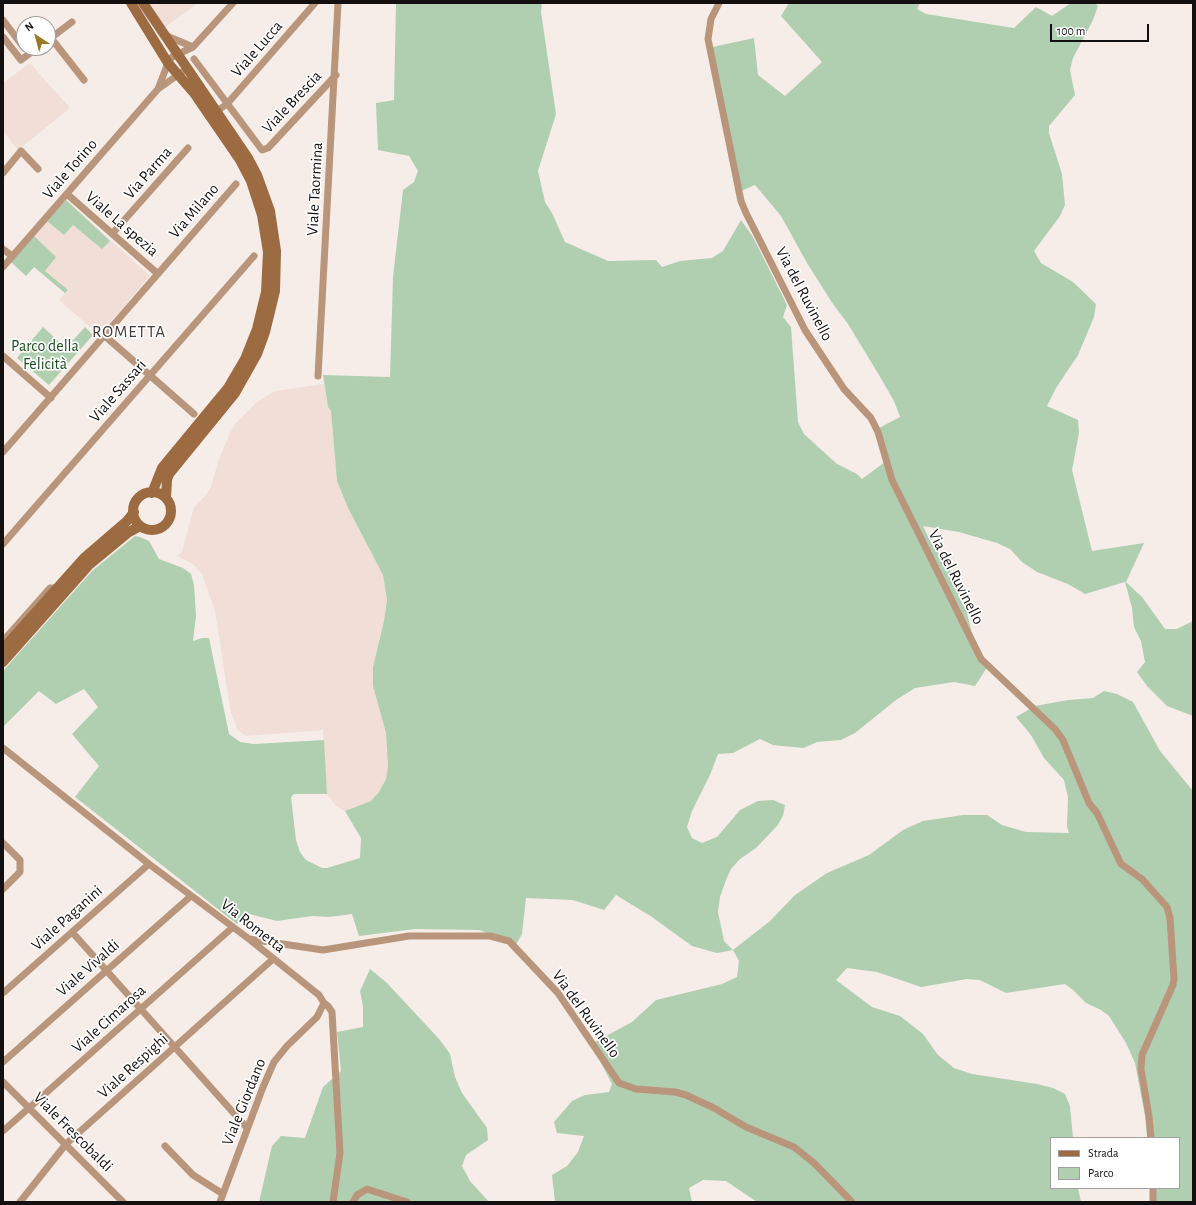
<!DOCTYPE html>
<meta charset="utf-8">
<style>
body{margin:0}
#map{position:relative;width:1196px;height:1205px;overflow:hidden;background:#f6ece8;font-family:"Alegreya Sans",sans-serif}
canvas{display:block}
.frame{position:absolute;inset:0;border:4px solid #14100f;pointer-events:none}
.legend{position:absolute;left:1050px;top:1137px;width:130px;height:52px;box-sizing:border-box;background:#fff;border:1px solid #a19f9f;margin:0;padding:5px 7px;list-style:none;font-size:12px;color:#14100f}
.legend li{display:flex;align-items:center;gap:8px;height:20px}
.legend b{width:20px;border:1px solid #a19f9f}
.north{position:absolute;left:16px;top:16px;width:40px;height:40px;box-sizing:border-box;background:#fff;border:1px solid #a19f9f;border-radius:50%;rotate:324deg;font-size:11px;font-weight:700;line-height:16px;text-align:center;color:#14100f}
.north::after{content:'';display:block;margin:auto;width:14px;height:18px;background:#977a23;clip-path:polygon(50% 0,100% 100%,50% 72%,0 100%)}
.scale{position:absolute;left:1050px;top:24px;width:99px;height:18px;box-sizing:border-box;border:2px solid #14100f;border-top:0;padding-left:5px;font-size:12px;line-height:14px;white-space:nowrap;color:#14100f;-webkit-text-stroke:3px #fff;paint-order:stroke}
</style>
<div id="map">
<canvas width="1196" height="1205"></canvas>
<div class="frame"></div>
<ul class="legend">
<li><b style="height:5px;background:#9d6b42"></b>Strada</li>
<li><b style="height:11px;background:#b0cfb1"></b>Parco</li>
</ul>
<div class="north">N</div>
<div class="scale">100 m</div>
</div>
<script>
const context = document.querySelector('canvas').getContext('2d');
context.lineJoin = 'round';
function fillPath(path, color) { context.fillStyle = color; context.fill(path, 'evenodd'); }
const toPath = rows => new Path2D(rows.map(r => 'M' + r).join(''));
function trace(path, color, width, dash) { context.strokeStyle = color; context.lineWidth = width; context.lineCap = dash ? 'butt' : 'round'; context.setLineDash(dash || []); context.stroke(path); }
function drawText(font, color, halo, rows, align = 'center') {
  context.font = font + ' "Alegreya Sans",sans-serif'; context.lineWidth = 3.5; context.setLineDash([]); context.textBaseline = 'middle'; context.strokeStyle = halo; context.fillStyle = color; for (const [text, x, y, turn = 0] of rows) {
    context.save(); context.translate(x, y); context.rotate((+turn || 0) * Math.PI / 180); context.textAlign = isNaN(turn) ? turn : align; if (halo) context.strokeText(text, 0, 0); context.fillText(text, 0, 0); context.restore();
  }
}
fillPath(toPath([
 [137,3,198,3,157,33],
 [30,63,70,108,18,150,3,131,3,83],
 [66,200,150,276,99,335,59,300,65,293,34,267,26,276,11,262],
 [324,384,328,407,331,411,337,481,348,508,383,575,387,600,384,621,373,667,373,686,386,733,388,766,386,779,379,792,371,801,345,811,336,806,327,794,323,730,246,736,238,730,231,713,215,611,202,574,193,564,177,556,182,552,194,507,206,495,211,487,219,459,230,433,236,423,256,403,275,391]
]), '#f0ded7');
fillPath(toPath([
 [396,3,542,3,541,12,556,114,538,171,545,202,552,213,565,242,608,261,656,260,662,267,680,261,712,258,723,251,741,220,753,237,787,305,783,317,791,327,798,422,804,434,837,464,857,474,862,479,889,459,879,428,900,417,894,401,879,375,848,324,833,304,807,263,781,216,755,185,736,193,708,48,754,38,758,75,785,96,822,62,781,16,789,3,920,3,917,9,926,14,1014,28,1036,7,1052,16,1071,3,1095,3,1098,6,1093,20,1073,58,1070,70,1075,95,1049,126,1049,133,1062,174,1065,205,1060,216,1034,251,1041,263,1073,282,1096,304,1094,317,1078,355,1056,388,1047,406,1078,420,1079,433,1072,470,1092,551,1144,543,1126,582,1142,597,1165,629,1177,629,1193,621,1193,716,1167,706,1147,686,1137,672,1145,662,1141,641,1134,627,1132,608,1125,582,1085,594,1068,584,1037,572,1022,562,1010,549,997,543,959,532,923,526,930,541,955,578,963,598,972,633,988,666,975,686,954,682,915,688,896,700,855,733,841,740,817,742,804,748,773,745,760,739,733,753,718,754,710,775,692,811,687,827,692,838,702,843,717,837,740,810,758,801,773,800,785,805,783,816,777,826,756,848,740,859,731,869,726,880,720,897,718,912,724,941,733,950,770,921,795,895,827,873,869,855,903,830,923,821,963,815,987,815,1002,825,1026,832,1069,833,1067,826,1068,797,1064,780,1044,758,1031,735,1016,717,1035,706,1068,700,1093,698,1104,691,1117,694,1133,702,1160,751,1193,791,1193,1202,1151,1202,1151,1188,1179,1188,1179,1138,1147,1138,1145,1116,1135,1063,1126,1043,1109,1016,1101,1010,1086,1003,1073,990,1065,984,1006,993,980,980,967,979,921,987,877,972,847,968,836,980,872,1007,900,1016,923,1034,938,1055,954,1068,972,1074,1037,1084,1053,1088,1065,1094,1070,1106,1073,1138,1051,1138,1051,1188,1078,1188,1081,1202,757,1202,726,1181,703,1180,689,1188,692,1202,555,1202,552,1175,567,1166,578,1152,584,1136,557,1133,554,1122,572,1101,585,1095,609,1092,612,1084,591,1044,632,1022,656,1000,722,984,737,977,739,961,733,950,717,953,692,946,652,917,616,895,604,910,573,900,526,898,522,934,514,948,505,939,479,930,415,929,359,936,352,914,329,917,312,916,277,921,245,913,237,924,75,797,99,766,72,734,98,707,84,689,56,704,39,691,3,727,3,671,92,571,135,536,140,537,149,541,159,559,183,568,191,574,194,585,196,616,193,641,202,638,209,638,229,734,240,742,254,744,324,740,327,794,294,794,291,797,296,840,300,852,306,860,322,868,327,868,360,858,361,838,345,811,371,801,379,792,386,779,388,766,386,733,373,686,373,667,384,621,387,600,383,575,348,508,337,481,331,411,328,407,323,375,390,377,393,277,403,190,414,182,418,171,409,156,378,150,376,103,394,100],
 [66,200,110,241,102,249,73,225,64,235,47,221],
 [34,236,56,257,45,271,68,290,65,293,34,267,26,276,11,262],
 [43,327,66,348,85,327,93,335,49,385,17,358],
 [370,969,387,983,440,1040,450,1054,455,1077,462,1093,487,1128,488,1140,466,1155,462,1166,470,1181,489,1202,259,1202,272,1146,281,1136,305,1138,323,1087,341,1071,337,1032,363,1027,363,1006,360,991]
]), '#b0cfb1');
trace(toPath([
 [719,3,711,19,708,39,741,201,746,213,805,330,844,389,871,418,878,432,892,480,981,659,1055,729,1063,740,1089,803,1097,813,1121,864,1142,879,1167,907,1170,918,1174,979,1173,985,1142,1055,1141,1069,1149,1116,1151,1138],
 [3,20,24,48],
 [167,36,193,47],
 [3,37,21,60,37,48],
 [51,38,84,80],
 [48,40,72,22],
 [194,59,262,150,268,148,336,75],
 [158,89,182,72],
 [217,111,227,104,315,3],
 [3,173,21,151,38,169],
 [67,194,158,274],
 [112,234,188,148],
 [3,249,12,256],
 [3,267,158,89,168,63,172,57,193,47,233,3],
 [105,336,194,414],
 [3,356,51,398],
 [318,376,338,3],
 [3,452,236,184],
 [3,544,254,256],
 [3,641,50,588,57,588],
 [3,748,149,864,249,939,319,995,324,1003,328,1006,332,1012,340,1153,333,1202],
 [3,843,20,860,20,872,3,889],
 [72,932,247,1128],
 [249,939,323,950,409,936,490,936,509,941,558,993,619,1083,636,1089,675,1092,686,1095,714,1108,746,1127,794,1147,814,1163,852,1202],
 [3,993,149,864],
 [3,1062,191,896],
 [3,1082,123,1202],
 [3,1131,233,927],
 [165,1146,193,1175,223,1194],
 [1153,1188,1153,1202],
 [20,1202,66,1144,273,959],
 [220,1202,263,1087,274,1062,287,1046,317,1017,324,1003],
 [353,1202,357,1195,367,1189,407,1202]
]), '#b9967b', 7);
trace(toPath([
 [131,3,168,63,194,93,240,160,251,181,262,215,268,252,266,292,257,329,245,359,228,388,162,468,152,493],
 [143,3,248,158,257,175,270,211,276,251,275,291,265,332,257,354,235,393,169,474,167,480,166,498],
 '133 511a19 19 0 1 1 38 0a19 19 0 1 1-38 0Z',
 [3,649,84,558,127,521,134,512],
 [3,662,89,565,129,532,140,526]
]), '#9d6b42', 10);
drawText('16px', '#14100f', '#fff', [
 ["Viale Lucca",257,49,-49],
 ["Viale Brescia",292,102,-47],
 ["Viale Torino",70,169,-49],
 ["Via Parma",148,173,-49],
 ["Viale Taormina",315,189,-87],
 ["Via Milano",194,211,-49],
 ["Viale La spezia",122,224,41],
 ["Via del Ruvinello",804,294,62],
 ["Viale Sassari",118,391,-49],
 ["Via del Ruvinello",956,577,63],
 ["Viale Paganini",67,918,-42],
 ["Via Rometta",253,926,38],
 ["Viale Vivaldi",88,968,-41],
 ["Via del Ruvinello",586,1014,54],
 ["Viale Cimarosa",109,1019,-42],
 ["Viale Respighi",133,1066,-42],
 ["Viale Giordano",244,1102,-68],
 ["Viale Frescobaldi",73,1132,45]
]);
drawText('16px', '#1a5021', '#fff', [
 ["Parco della",45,346],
 ["Felicità",45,364]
]);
context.letterSpacing = '1px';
drawText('17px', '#443c39', '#fff', [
 ["ROMETTA",129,332]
]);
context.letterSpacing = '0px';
</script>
